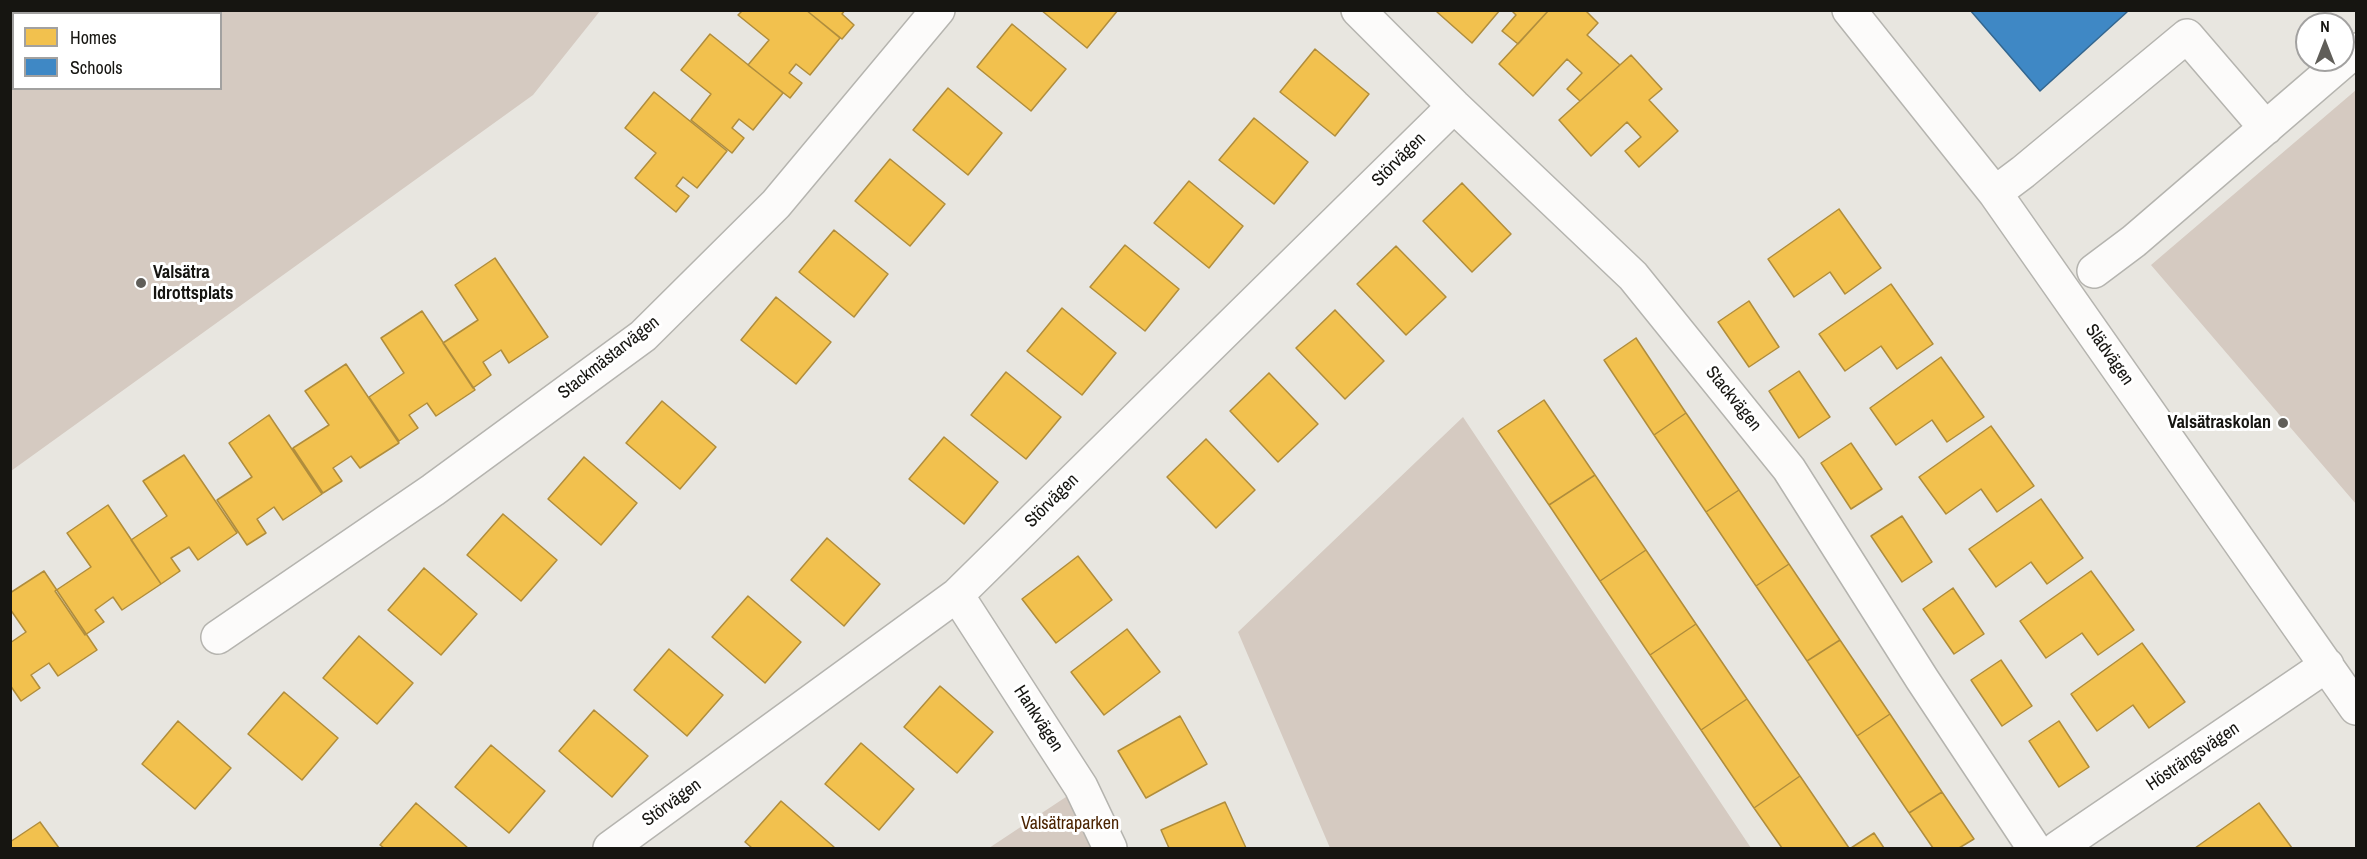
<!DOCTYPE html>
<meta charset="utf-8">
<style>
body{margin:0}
#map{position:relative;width:2367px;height:859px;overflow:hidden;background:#e8e6e0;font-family:"Archivo Narrow",sans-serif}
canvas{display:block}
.frame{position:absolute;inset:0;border:12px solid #161511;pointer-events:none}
.legend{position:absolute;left:12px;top:12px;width:210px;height:78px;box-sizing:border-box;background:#fff;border:2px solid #a2a1a0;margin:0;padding:8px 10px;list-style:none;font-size:18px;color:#161511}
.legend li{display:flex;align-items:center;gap:12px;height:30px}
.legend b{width:30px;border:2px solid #a2a1a0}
.north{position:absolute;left:2295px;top:12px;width:60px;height:60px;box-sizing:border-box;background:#fff;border:2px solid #a2a1a0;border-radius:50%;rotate:0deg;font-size:16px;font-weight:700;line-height:24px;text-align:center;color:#161511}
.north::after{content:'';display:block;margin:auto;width:21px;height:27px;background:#605e59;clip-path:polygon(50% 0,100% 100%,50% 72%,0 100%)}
</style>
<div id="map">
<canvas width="2367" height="859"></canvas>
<div class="frame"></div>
<ul class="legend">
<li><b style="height:16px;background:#f2c14e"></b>Homes</li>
<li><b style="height:16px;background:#3f88c5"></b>Schools</li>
</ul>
<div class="north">N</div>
</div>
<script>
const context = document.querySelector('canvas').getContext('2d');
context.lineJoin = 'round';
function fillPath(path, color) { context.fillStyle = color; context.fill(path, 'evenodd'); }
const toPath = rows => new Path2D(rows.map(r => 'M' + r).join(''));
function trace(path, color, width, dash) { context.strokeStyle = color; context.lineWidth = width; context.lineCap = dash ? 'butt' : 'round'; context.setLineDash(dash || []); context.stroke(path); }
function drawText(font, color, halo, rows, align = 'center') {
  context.font = font + ' "Archivo Narrow",sans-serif'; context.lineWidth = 6; context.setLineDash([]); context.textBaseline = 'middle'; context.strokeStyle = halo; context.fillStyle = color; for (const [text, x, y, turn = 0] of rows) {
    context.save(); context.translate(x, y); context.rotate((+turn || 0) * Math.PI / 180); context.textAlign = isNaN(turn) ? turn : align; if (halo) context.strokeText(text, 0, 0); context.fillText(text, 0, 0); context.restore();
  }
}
fillPath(toPath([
 [10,11,11,10,600,11,533,95,11,471],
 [14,14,220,14,220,88,14,88],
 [2356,90,2356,504,2151,265],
 [1463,417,1751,848,1330,848,1238,632],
 [1081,787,1110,848,989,848]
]), '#d5cac1');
const homes = toPath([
 [743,10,806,10,840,38,810,75,796,64,789,73,802,83,790,98,748,65,769,40,738,15,743,10],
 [806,10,845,10,842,14,854,25,842,39,806,10],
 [1041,10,1118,10,1087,48,1041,10],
 [1438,10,1500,10,1472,43,1437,12,1438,10],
 [1511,10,1549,10,1518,44,1502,31,1516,15,1511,10],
 [1549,10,1585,10,1598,23,1587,35,1620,65,1580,101,1567,89,1582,73,1567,59,1533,96,1499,64,1549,10],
 [1012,24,1066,69,1031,111,977,67,1012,24],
 [710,34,783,93,753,130,739,119,732,128,744,138,732,153,691,120,711,94,681,70,710,34],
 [1315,49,1369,94,1335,136,1280,92,1315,49],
 [1631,55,1662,89,1649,100,1678,131,1639,167,1625,151,1641,137,1627,122,1591,156,1559,120,1631,55],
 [948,88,1002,133,968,175,913,130,948,88],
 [654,92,727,151,697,188,683,177,676,186,689,196,676,212,635,178,656,153,625,128,654,92],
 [1254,118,1308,162,1274,204,1219,160,1254,118],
 [890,159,945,204,910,246,855,201,890,159],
 [1189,181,1243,226,1209,268,1154,223,1189,181],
 [1462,183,1511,234,1472,272,1423,221,1462,183],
 [1839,209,1881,268,1845,294,1830,272,1794,297,1768,259,1839,209],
 [834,230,888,274,854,317,799,272,834,230],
 [1125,245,1179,289,1145,331,1090,287,1125,245],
 [1396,246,1446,297,1406,335,1357,284,1396,246],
 [495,258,548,337,509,363,501,350,483,362,491,375,473,388,443,343,478,320,455,285,495,258],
 [1891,284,1933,344,1897,369,1881,346,1845,371,1819,334,1891,284],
 [776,297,831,342,796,384,741,340,776,297],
 [1749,301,1779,347,1749,367,1718,322,1749,301],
 [1062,308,1116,353,1082,395,1027,351,1062,308],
 [1335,310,1384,361,1345,399,1296,348,1335,310],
 [422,311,475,390,436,416,427,403,409,415,418,428,399,441,369,397,404,373,381,338,422,311],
 [1636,338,1686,413,1654,435,1604,360,1636,338],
 [1941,357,1984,417,1947,442,1932,420,1896,445,1870,408,1941,357],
 [346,364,399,443,360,468,351,456,333,468,342,481,323,493,293,448,329,425,305,391,346,364],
 [1799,371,1830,417,1799,438,1769,391,1799,371],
 [1006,372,1061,417,1026,459,971,415,1006,372],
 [1269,373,1318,424,1278,462,1230,411,1269,373],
 [1544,400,1595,475,1549,505,1498,431,1544,400],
 [662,401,716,447,680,489,626,443,662,401],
 [1686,413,1739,490,1706,512,1654,435,1686,413],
 [269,415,322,494,283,520,274,507,257,519,266,533,247,545,217,500,252,477,229,443,269,415],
 [1991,426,2034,486,1997,512,1981,489,1946,514,1919,477,1991,426],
 [944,437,998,482,964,524,909,479,944,437],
 [1206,439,1255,490,1216,528,1167,477,1206,439],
 [1851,443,1882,489,1851,509,1821,463,1851,443],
 [184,455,237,533,198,560,189,547,171,558,180,571,161,584,131,540,167,516,143,481,184,455],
 [584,457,637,503,601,545,548,499,584,457],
 [1595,475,1646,550,1600,581,1549,505,1595,475],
 [1739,490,1789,564,1756,586,1706,512,1739,490],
 [2041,499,2083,558,2047,584,2031,562,1996,587,1969,549,2041,499],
 [108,505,161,584,122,610,113,597,95,610,104,622,85,635,55,591,91,567,67,533,108,505],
 [503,514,557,560,521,601,467,555,503,514],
 [1902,516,1932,562,1902,582,1871,536,1902,516],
 [827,538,880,584,844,626,791,580,827,538],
 [1646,550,1696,624,1650,655,1600,581,1646,550],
 [1078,556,1112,600,1056,643,1022,599,1078,556],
 [1789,564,1840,640,1807,661,1756,586,1789,564],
 [424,568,477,614,441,655,388,610,424,568],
 [44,571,97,650,58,676,49,663,31,675,40,688,21,701,10,685,10,643,26,632,10,609,10,593,44,571],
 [2091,571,2134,630,2098,655,2082,633,2046,658,2020,621,2091,571],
 [1953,588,1984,634,1954,654,1923,609,1953,588],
 [748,596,801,642,765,683,712,637,748,596],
 [1696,624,1747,699,1701,730,1650,655,1696,624],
 [1127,629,1160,672,1104,715,1071,672,1127,629],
 [359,636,413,683,377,724,323,678,359,636],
 [1840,640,1890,714,1857,736,1807,661,1840,640],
 [2142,643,2185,702,2149,728,2133,705,2097,731,2071,694,2142,643],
 [669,649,723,695,687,736,634,690,669,649],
 [2001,660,2032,706,2002,726,1971,680,2001,660],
 [940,686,993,732,957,773,904,727,940,686],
 [284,692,338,738,302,780,248,734,284,692],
 [1747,699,1800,776,1754,808,1701,730,1747,699],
 [594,710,648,756,612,797,559,751,594,710],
 [1890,714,1942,792,1909,813,1857,736,1890,714],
 [1180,716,1207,764,1146,798,1118,751,1180,716],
 [178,721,231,768,195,809,142,764,178,721],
 [2059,721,2089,767,2059,787,2029,741,2059,721],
 [861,743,914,789,879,830,825,784,861,743],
 [491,745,545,791,509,833,455,787,491,745],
 [1800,776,1849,848,1782,848,1754,808,1800,776],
 [1942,792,1974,839,1959,848,1933,848,1909,813,1942,792],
 [781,801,834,847,833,848,752,848,745,842,781,801],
 [1225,802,1246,848,1169,848,1161,830,1225,802],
 [416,803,468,848,384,848,380,845,416,803],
 [2259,803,2292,848,2195,848,2259,803],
 [40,822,59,848,10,848,10,842,40,822],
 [1874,833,1884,848,1851,848,1874,833]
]);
fillPath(homes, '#f2c14e');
trace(homes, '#b08d3c', 1.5);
const schools = toPath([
 [1970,10,2125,10,2127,12,2040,91,1970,10]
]);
fillPath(schools, '#3f88c5');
trace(schools, '#33668f', 1.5);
const minor = toPath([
 [1358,10,1454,106,1633,276,1789,469,1922,679,2034,848],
 [1849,10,1995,193,2356,708],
 [1995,193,2023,172,2187,36,2266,128],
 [2094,271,2134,241,2356,50],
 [957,595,1081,787,1110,848],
 [218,637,433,490,643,336,776,204,938,10],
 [610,848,957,595,1454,106],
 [2058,848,2327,665]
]);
trace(minor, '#b5b4af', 36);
trace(minor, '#fcfbfa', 33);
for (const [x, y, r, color] of [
 [141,283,6,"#605e59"],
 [2283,423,6,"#605e59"]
]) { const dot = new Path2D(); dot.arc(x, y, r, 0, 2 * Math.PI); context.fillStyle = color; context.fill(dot); trace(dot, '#fff', 2); }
drawText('18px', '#161511', '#fff', [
 ["Störvägen",1399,160,-45],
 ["Slädvägen",2109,355,55],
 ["Stackmästarvägen",609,358,-38],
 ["Stackvägen",1733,399,51],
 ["Störvägen",1052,501,-45],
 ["Hankvägen",1038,719,57],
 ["Hösträngsvägen",2193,757,-34],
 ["Störvägen",672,803,-36]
]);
drawText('bold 18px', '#161511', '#fff', [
 ["Valsätra",153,273],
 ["Idrottsplats",153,294],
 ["Valsätraskolan",2271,423,"right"]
], 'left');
drawText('18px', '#4b2300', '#fff', [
 ["Valsätraparken",1070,824]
]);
</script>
